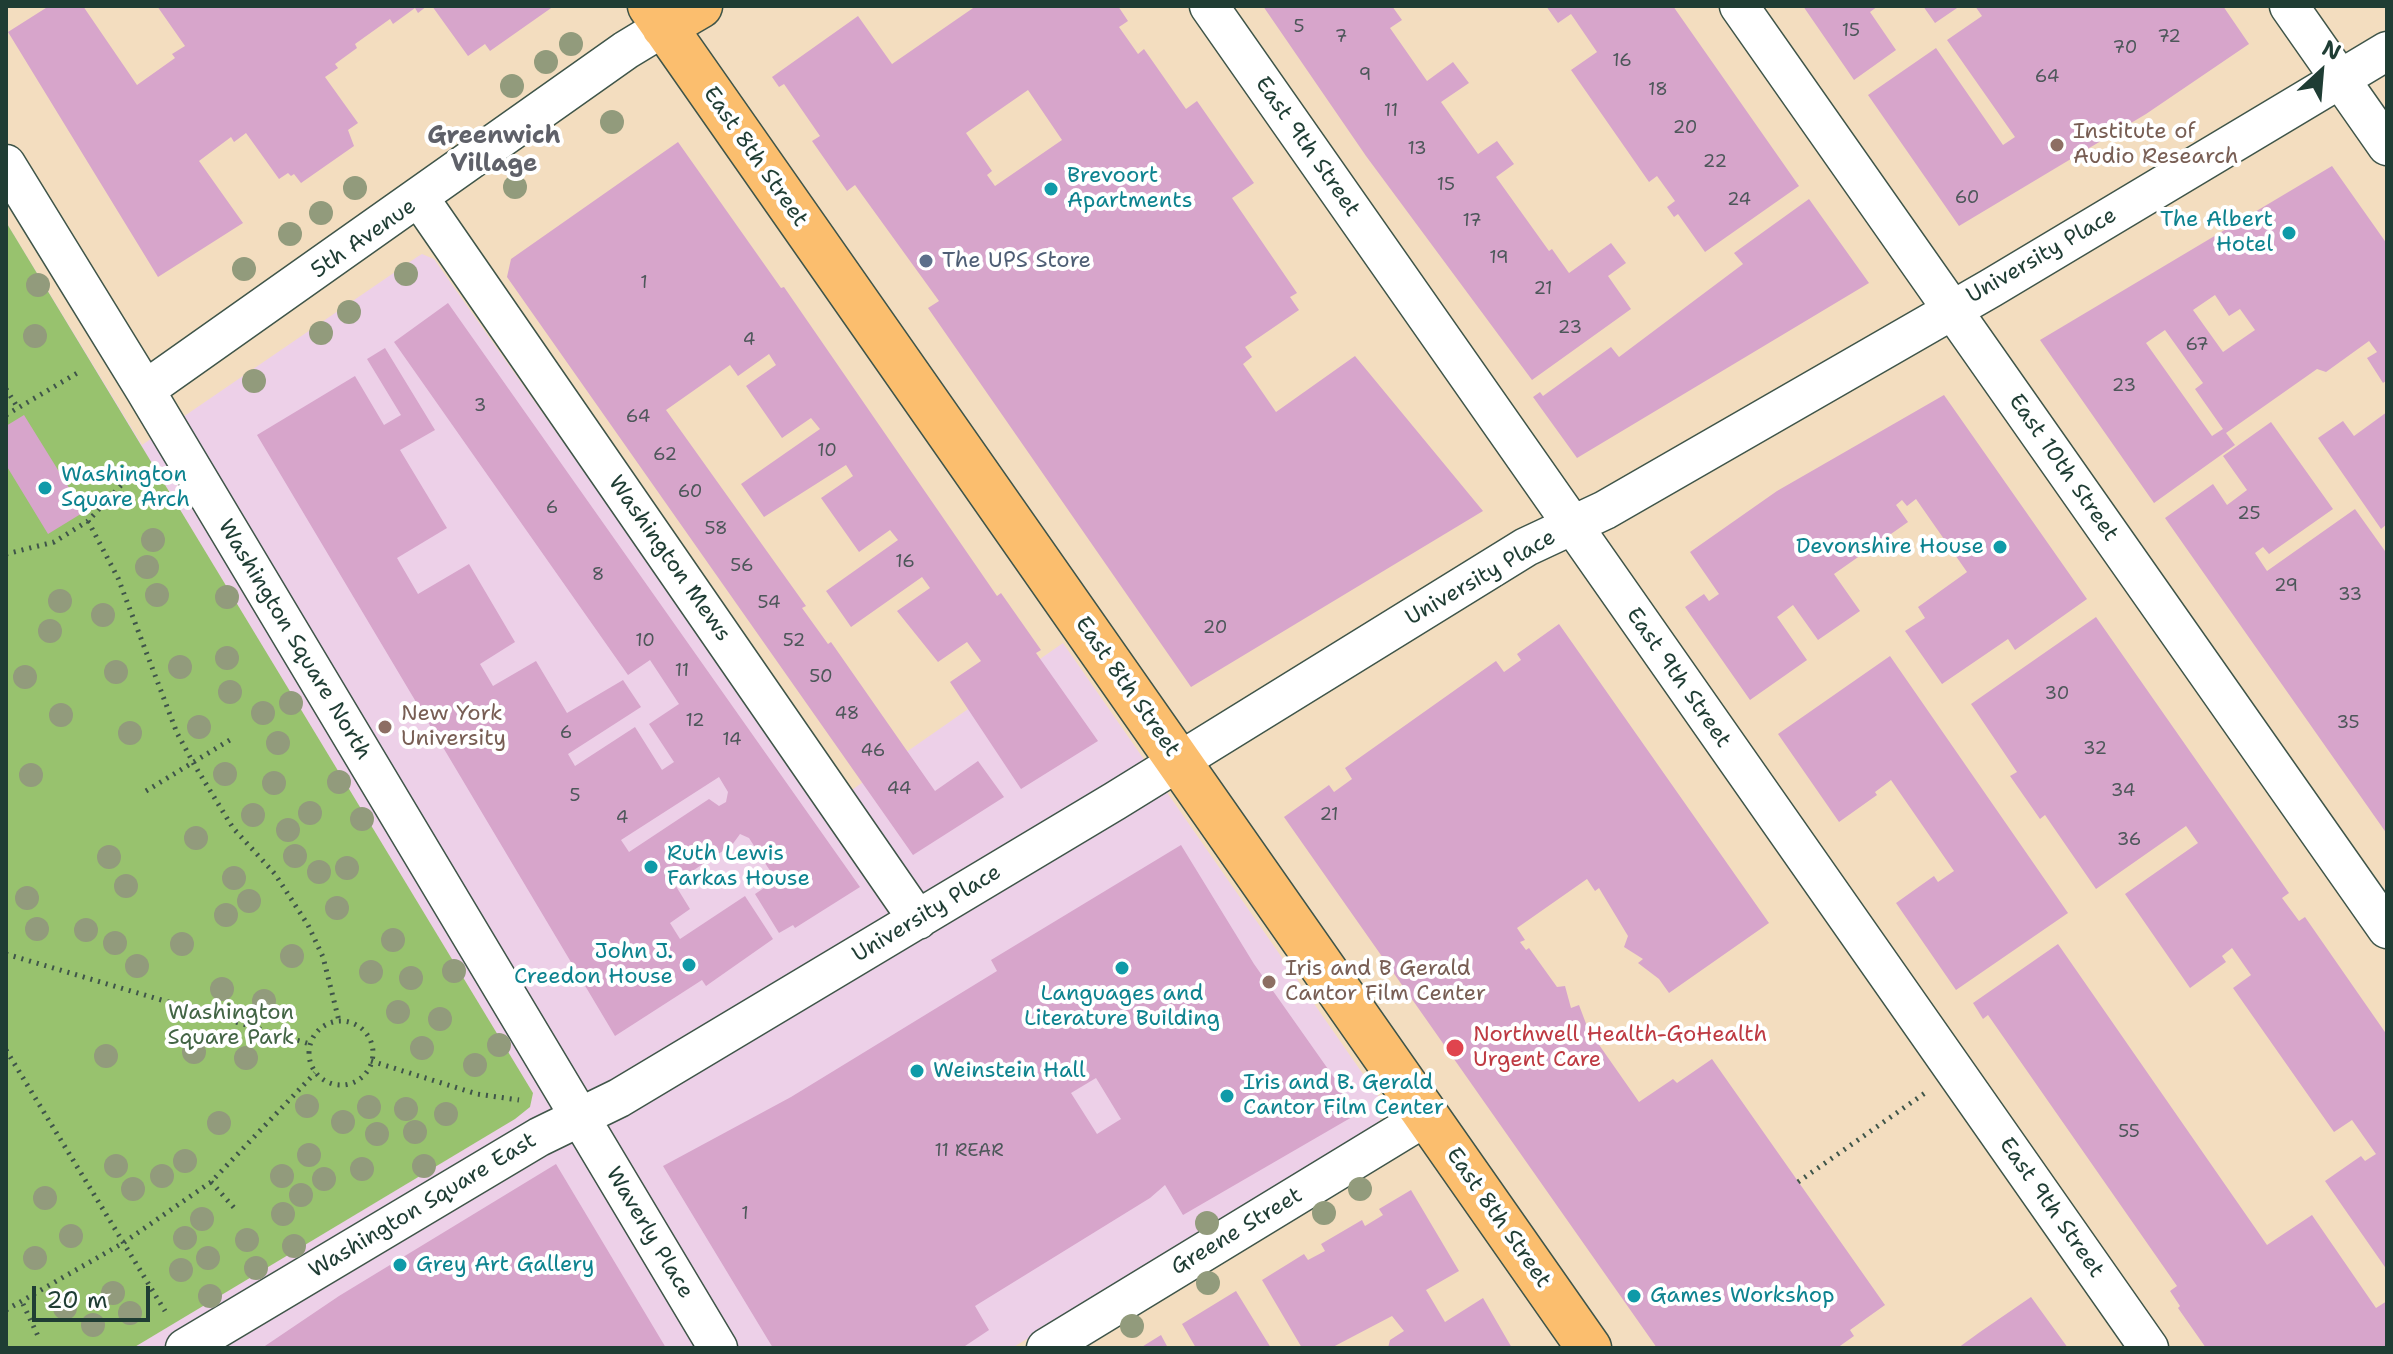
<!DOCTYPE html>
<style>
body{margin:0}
#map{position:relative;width:2393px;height:1354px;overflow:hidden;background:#f3ddbf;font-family:"Shantell Sans",sans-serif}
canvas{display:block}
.frame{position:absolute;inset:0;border:8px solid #1f3d34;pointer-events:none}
.north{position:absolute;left:2281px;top:32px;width:80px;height:80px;-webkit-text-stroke:6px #fff;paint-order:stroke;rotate:26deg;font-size:22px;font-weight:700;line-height:32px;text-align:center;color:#1f3d34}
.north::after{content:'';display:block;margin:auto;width:28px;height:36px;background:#1f3d34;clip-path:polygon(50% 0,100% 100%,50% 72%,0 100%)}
.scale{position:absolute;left:32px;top:1286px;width:118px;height:36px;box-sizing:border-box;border:4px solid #1f3d34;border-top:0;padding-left:10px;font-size:24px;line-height:28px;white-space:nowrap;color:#1f3d34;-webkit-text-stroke:6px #fff;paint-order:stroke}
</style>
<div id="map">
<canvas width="2393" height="1354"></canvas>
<div class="frame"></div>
<div class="north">N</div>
<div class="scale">20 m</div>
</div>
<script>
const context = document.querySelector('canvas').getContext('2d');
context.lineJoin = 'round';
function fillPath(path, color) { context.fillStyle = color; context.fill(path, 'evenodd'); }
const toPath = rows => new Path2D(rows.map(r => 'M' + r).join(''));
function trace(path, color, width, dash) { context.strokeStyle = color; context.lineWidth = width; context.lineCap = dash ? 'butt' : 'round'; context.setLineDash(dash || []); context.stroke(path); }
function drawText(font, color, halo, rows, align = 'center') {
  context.font = font + ' "Shantell Sans",sans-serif'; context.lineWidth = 8; context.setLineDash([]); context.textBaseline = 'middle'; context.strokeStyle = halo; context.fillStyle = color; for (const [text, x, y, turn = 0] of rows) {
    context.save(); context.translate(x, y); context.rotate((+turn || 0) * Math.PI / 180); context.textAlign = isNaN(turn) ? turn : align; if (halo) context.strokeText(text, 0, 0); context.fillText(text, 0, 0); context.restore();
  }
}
fillPath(toPath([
 [6,222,142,445,417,257,422,254,434,259,823,810,1063,643,1379,1097,1383,1105,1380,1120,1374,1127,1012,1348,6,1348]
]), '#edd0e8');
fillPath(toPath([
 [6,222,533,1093,530,1107,515,1119,133,1348,6,1348]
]), '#98c26e');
fillPath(toPath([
 [49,6,83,6,137,85,175,58,172,54,185,46,157,6,427,6,418,13,415,8,393,24,390,19,355,44,357,48,335,64,338,68,325,77,358,123,348,130,354,146,301,183,294,174,291,176,288,173,279,179,246,133,234,142,231,137,199,161,243,223,158,277,8,32],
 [432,6,554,6,490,51,485,44,468,56],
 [976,6,1118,6,1128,21,1119,27,1138,54,1144,49,1186,109,1197,101,1254,183,1232,198,1297,293,1290,297,1299,310,1245,347,1252,357,1243,364,1276,412,1355,356,1483,511,1191,687,928,308,939,301,855,185,847,191,812,141,820,136,784,84,779,87,772,77,858,16,892,64],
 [1028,90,1062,140,995,186,987,175,992,171,966,133],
 [1263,6,1392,6,1402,20,1390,28,1427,81,1453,62,1469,83,1441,102,1478,154,1497,141,1514,164,1496,177,1549,251,1552,249,1569,273,1611,243,1626,263,1608,276,1631,309,1532,380,1366,156],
 [1546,6,1673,6,1799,186,1705,252,1678,214,1674,217,1667,207,1675,201,1657,176,1649,182,1571,70,1597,52,1571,14,1558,23],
 [1803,6,1878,6,1870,12,1896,50,1854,80],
 [1923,6,1960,6,1935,23],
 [1975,6,2223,6,2249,44,2146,114,1959,226,1868,95,1936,48,2003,145,2015,137,1947,40,1982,16],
 [678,142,781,288,784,287,997,596,1001,593,1041,650,1036,653,1098,741,1021,789,950,682,981,661,967,642,938,662,897,611,930,588,922,577,851,627,826,591,898,540,890,530,859,552,821,498,853,476,846,465,764,517,741,484,820,429,811,418,782,438,746,386,776,365,769,354,738,376,730,365,666,410,806,606,802,608,828,644,831,642,935,791,978,761,1004,797,913,855,507,277,511,259],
 [2332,166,2387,244,2387,380,2383,383,2367,358,2377,352,2369,341,2326,372,2317,369,2226,433,2235,445,2154,503,2040,340],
 [2215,295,2229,316,2240,309,2255,330,2223,352,2193,310],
 [2165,330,2203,383,2195,389,2223,429,2212,436,2146,343],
 [1809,199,1869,283,1577,458,1533,397,1540,392,1543,396,1611,347,1619,357,1743,264,1734,253],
 [448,303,860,887,795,928,793,925,779,933,755,894,776,880,749,838,740,834,732,845,674,883,690,909,670,923,680,939,745,896,773,939,706,986,702,980,615,1036,257,435,355,376,384,425,401,415,367,359,385,348,435,430,400,450,447,528,397,558,418,594,469,564,515,642,480,664,493,686,536,661,567,713,623,680,641,707,568,754,575,766,635,727,662,770,674,762,649,724,679,704,650,660,628,675,394,342],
 [719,777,728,792,726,802,719,806,709,799,629,852,621,840],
 [1944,395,2087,599,2015,650,2008,639,1942,684,1905,631,1925,618,1918,607,1967,572,1916,499,1907,506,1902,500,1896,505,1908,522,1834,574,1860,611,1818,640,1793,605,1777,617,1807,660,1750,700,1685,607,1704,594,1709,601,1719,594,1690,552,1777,491],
 [2387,412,2387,524,2381,529,2318,438,2343,421,2354,436],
 [24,415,84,512,48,534,6,465,6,426],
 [2271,422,2333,509,2269,554,2263,547,2255,553,2267,571,2355,509,2385,551,2387,549,2387,834,2165,518,2213,484,2227,505,2247,490,2223,456],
 [2096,617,2289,893,2282,898,2299,921,2305,917,2387,1035,2387,1270,2325,1181,2361,1156,2365,1161,2376,1154,2352,1120,2334,1132,2233,988,2251,975,2232,948,2222,956,2226,962,2190,988,2125,894,2198,843,2186,826,2096,889,2045,815,2040,819,2010,776,2017,772,1971,704],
 [1559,624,1769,923,1669,993,1659,979,1638,963,1643,959,1624,947,1628,936,1599,888,1595,891,1587,879,1517,928,1525,940,1520,942,1526,950,1529,948,1557,987,1565,986,1571,1008,1579,1005,1588,1029,1639,1102,1673,1079,1677,1083,1712,1059,1885,1305,1850,1330,1854,1336,1837,1348,1657,1348,1284,817,1329,785,1334,792,1352,779,1345,768,1496,661,1504,672,1521,660,1517,654],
 [1890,656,2068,913,1956,990,1896,903,1934,876,1938,882,1954,871,1891,780,1875,792,1877,795,1839,822,1778,734],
 [1181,845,1254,964,1359,1113,1183,1215,1165,1185,1150,1198,975,1306,989,1330,962,1348,773,1348,663,1166,791,1097,997,971,991,960],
 [1096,1078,1121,1119,1097,1134,1071,1093],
 [2058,944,2267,1245,2312,1215,2376,1308,2387,1301,2387,1348,2206,1348,2178,1308,2180,1306,2170,1291,2177,1286,1988,1015,1983,1019,1973,1003],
 [556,1164,666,1348,262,1348,339,1296],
 [1411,1190,1459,1271,1426,1290,1445,1322,1483,1298,1512,1348,1388,1348,1390,1340,1404,1331,1392,1316,1331,1348,1302,1348,1262,1280,1304,1254,1308,1260,1325,1251,1321,1244,1362,1220,1365,1226,1383,1215,1379,1209],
 [1236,1291,1271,1348,1196,1348,1182,1324],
 [2031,1297,2068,1348,1958,1348,1980,1332],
 [1161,1335,1168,1348,1140,1348]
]), '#d7a5cb');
const minor = toPath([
 [1209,6,2149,1348],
 [1739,6,2387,929],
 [2289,6,2387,146],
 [6,164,145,390,718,1348],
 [420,199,918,920],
 [145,390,626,50,664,27],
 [185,1348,539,1137,619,1098,1115,801,1526,547,1605,510,1991,288,2387,51],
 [1046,1348,1427,1116]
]);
const major = toPath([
 [650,6,1589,1348],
 [664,27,700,6]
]);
trace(minor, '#3f5549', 41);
trace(major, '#3f5549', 47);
trace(toPath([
 [6,389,18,408],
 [6,415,79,372],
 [88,521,118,578,177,733,195,766,233,828,275,874,308,925,323,957,339,1021],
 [6,554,54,542,88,521,137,468],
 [146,791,233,738],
 [6,954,310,1044],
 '309 1053a32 32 0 1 1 64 0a32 32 0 1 1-64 0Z',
 [6,1050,165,1311],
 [371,1061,477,1094,519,1100],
 [211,1182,237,1211],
 [1798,1182,1925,1093],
 [23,1304,38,1336],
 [6,1310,123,1243,211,1182,315,1073]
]), '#3f5549', 5, [2, 6]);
trace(minor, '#fff', 38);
trace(major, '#fbbe6e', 44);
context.fillStyle = '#929b7c';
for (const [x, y] of [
 [571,44],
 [546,62],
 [512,86],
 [612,122],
 [515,187],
 [355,188],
 [321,213],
 [290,234],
 [244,269],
 [406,274],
 [38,285],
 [349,312],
 [321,333],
 [35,336],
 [254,381],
 [153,540],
 [147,567],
 [157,595],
 [227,597],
 [60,601],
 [103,615],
 [50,631],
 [227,658],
 [180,667],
 [116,672],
 [25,677],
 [230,692],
 [291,703],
 [263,713],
 [61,715],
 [199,727],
 [130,733],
 [278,743],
 [225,774],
 [31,775],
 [339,782],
 [274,783],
 [310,813],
 [253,815],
 [362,819],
 [288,830],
 [196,838],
 [295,856],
 [109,857],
 [347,868],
 [319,872],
 [234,878],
 [126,886],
 [27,898],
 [249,901],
 [337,908],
 [226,915],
 [37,929],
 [86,930],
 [393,940],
 [115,943],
 [182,944],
 [292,956],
 [137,966],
 [454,971],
 [371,972],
 [411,978],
 [222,989],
 [264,1001],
 [398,1012],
 [440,1019],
 [499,1045],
 [422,1048],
 [194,1052],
 [106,1056],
 [246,1058],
 [475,1065],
 [307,1106],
 [369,1107],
 [406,1109],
 [446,1114],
 [343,1122],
 [219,1123],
 [415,1132],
 [377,1134],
 [309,1155],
 [185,1161],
 [116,1166],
 [424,1166],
 [362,1169],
 [162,1176],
 [282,1176],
 [324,1179],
 [133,1189],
 [1360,1189],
 [301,1195],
 [45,1198],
 [1324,1213],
 [283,1214],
 [202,1219],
 [1207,1223],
 [71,1236],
 [185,1238],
 [247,1240],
 [294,1246],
 [35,1258],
 [208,1258],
 [256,1268],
 [181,1270],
 [1208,1283],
 [113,1293],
 [210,1296],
 [65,1308],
 [130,1313],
 [93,1325],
 [1132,1326]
]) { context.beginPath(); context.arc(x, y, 12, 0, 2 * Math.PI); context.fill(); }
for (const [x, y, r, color] of [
 [2057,145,8,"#8d6e63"],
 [1051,189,8,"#0f9aa8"],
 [2289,233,8,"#0f9aa8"],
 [926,261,8,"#5c6f8a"],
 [45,488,8,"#0f9aa8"],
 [2000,547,8,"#0f9aa8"],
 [385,727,8,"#8d6e63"],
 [651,867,8,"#0f9aa8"],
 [689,965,8,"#0f9aa8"],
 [1122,968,8,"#0f9aa8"],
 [1269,982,8,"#8d6e63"],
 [1455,1048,10,"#e0444e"],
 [917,1071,8,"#0f9aa8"],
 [1227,1096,8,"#0f9aa8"],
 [400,1265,8,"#0f9aa8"],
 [1634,1296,8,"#0f9aa8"]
]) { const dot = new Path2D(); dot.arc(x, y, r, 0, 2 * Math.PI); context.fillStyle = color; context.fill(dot); trace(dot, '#fff', 3); }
drawText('18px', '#4d575a', null, [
 ["5",1299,27],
 ["15",1851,31],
 ["7",1341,37],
 ["72",2169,37],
 ["70",2125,48],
 ["16",1622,61],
 ["9",1365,75],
 ["64",2047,77],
 ["18",1658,90],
 ["11",1391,111],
 ["20",1685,128],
 ["13",1417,149],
 ["22",1715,162],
 ["15",1446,185],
 ["60",1967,198],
 ["24",1739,200],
 ["17",1472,221],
 ["19",1499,258],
 ["1",644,283],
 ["21",1543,289],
 ["23",1570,328],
 ["4",749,340],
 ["67",2197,345],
 ["23",2124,386],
 ["3",480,406],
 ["64",638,417],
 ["10",827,451],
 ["62",665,455],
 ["60",690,492],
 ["6",552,508],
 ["25",2249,514],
 ["58",716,529],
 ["16",905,562],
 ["56",742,566],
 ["8",598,575],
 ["29",2286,586],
 ["33",2350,595],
 ["54",769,603],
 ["20",1215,628],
 ["10",645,641],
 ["52",794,641],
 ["11",682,671],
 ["50",821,677],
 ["30",2057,694],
 ["48",847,714],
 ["12",695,721],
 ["35",2348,723],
 ["6",566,733],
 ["14",732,740],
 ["32",2095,749],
 ["46",873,751],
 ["44",899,789],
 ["34",2123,791],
 ["5",575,796],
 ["21",1329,815],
 ["4",622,818],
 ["36",2129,840],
 ["55",2129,1132],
 ["11 REAR",969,1151],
 ["1",745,1214]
]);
drawText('22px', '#785e54', '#fff', [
 ["Institute of",2073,132],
 ["Audio Research",2073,157],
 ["New York",401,714],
 ["University",401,739],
 ["Iris and B Gerald",1285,969],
 ["Cantor Film Center",1285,994]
], 'left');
drawText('22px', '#1f3d34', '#fff', [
 ["East 9th Street",1307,147,55],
 ["East 8th Street",755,157,55],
 ["5th Avenue",364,239,-35],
 ["University Place",2042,256,-30],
 ["East 10th Street",2063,468,55],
 ["Washington Mews",669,559,55],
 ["University Place",1481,578,-30],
 ["Washington Square North",294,640,59],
 ["East 9th Street",1678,678,55],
 ["East 8th Street",1127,687,55],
 ["University Place",927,914,-31],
 ["Washington Square East",423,1206,-31],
 ["East 9th Street",2051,1208,55],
 ["East 8th Street",1498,1218,55],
 ["Greene Street",1237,1232,-31],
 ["Waverly Place",649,1233,59]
]);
drawText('22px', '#0d838f', '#fff', [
 ["Brevoort",1067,176],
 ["Apartments",1067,201],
 ["The Albert",2273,220,"right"],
 ["Hotel",2273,245,"right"],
 ["Washington",61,475],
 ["Square Arch",61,500],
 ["Devonshire House",1984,547,"right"],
 ["Ruth Lewis",667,854],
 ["Farkas House",667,879],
 ["John J.",673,952,"right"],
 ["Creedon House",673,977,"right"],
 ["Languages and",1122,994,"center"],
 ["Literature Building",1122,1019,"center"],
 ["Weinstein Hall",933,1071],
 ["Iris and B. Gerald",1243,1083],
 ["Cantor Film Center",1243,1108],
 ["Grey Art Gallery",416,1265],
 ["Games Workshop",1650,1296]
], 'left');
drawText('22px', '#4e5e75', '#fff', [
 ["The UPS Store",942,261]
], 'left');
drawText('22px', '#436545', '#fff', [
 ["Washington",231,1013],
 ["Square Park",231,1038]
]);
drawText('22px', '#be3a42', '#fff', [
 ["Northwell Health-GoHealth",1473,1035],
 ["Urgent Care",1473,1060]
], 'left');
drawText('bold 24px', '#5f6169', '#fff', [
 ["Greenwich",494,137],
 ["Village",494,165]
]);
</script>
